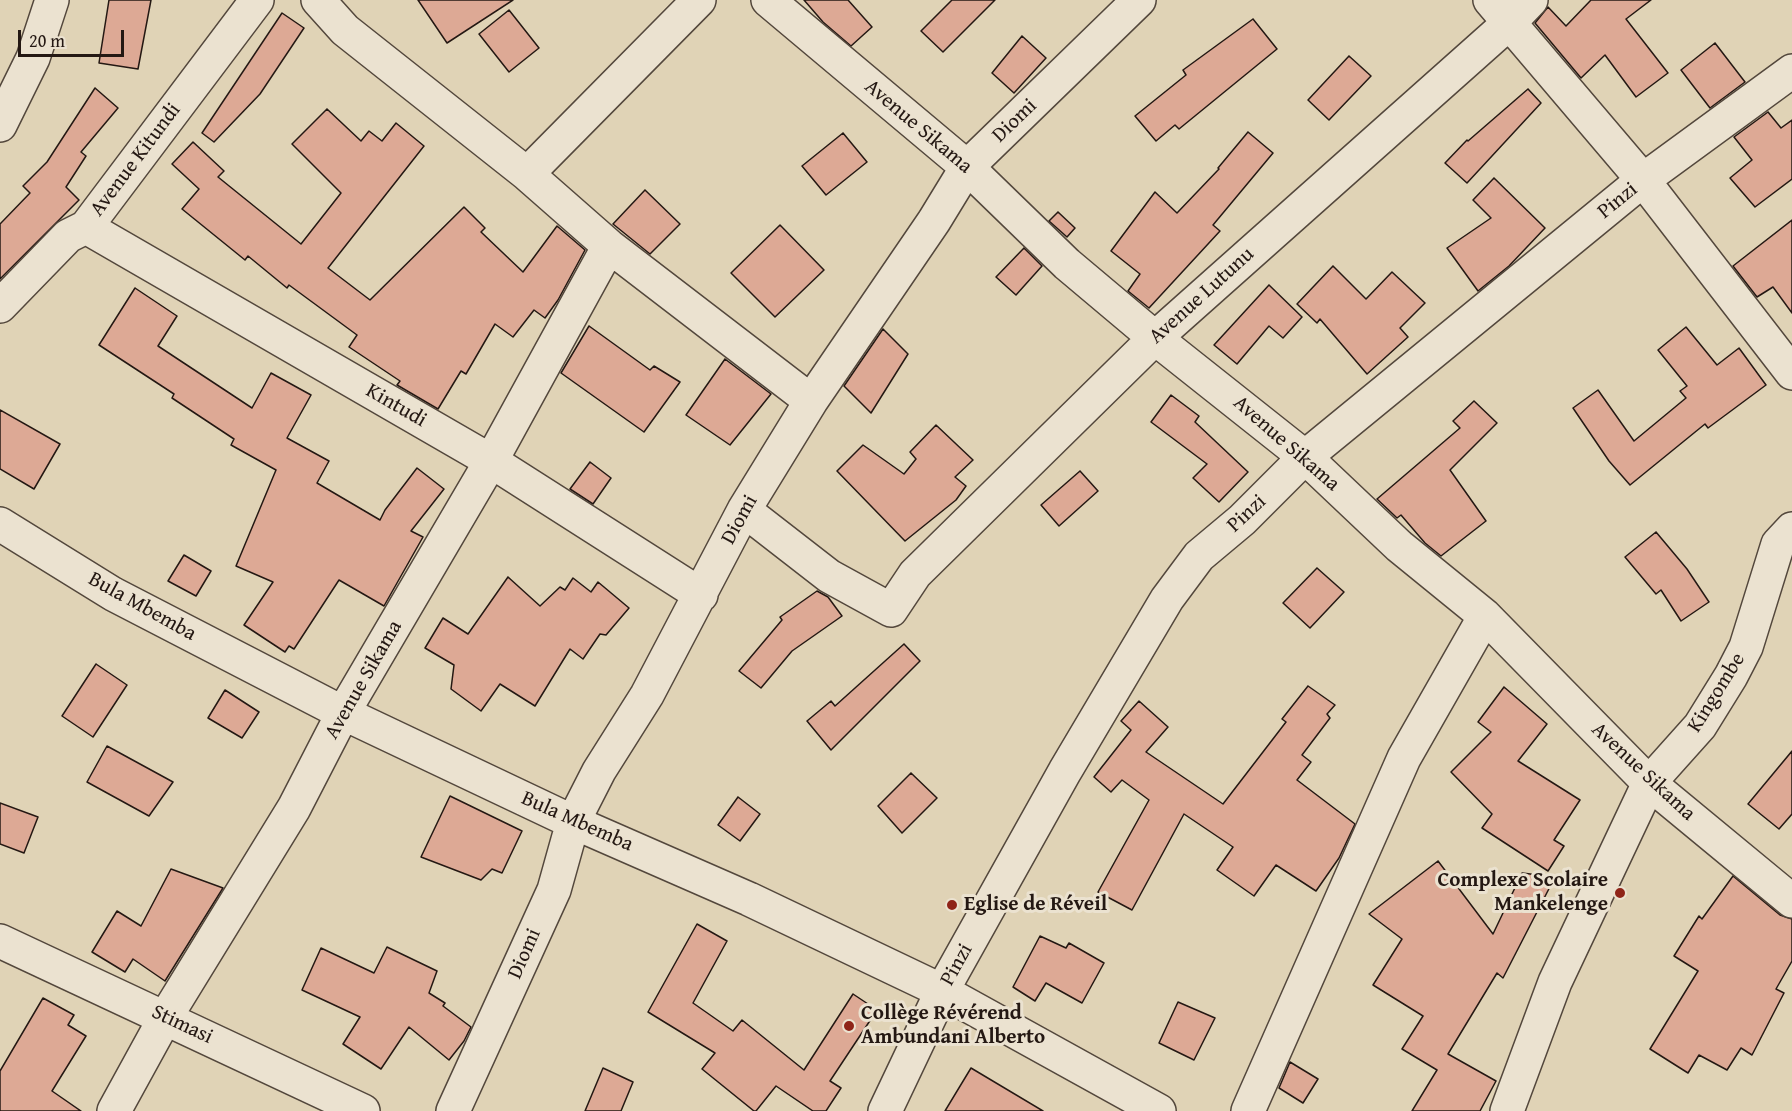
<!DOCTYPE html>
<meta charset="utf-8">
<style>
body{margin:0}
#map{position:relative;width:1792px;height:1111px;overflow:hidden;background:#e0d3b6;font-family:"Gentium Book Plus",serif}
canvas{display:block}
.scale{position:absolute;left:18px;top:30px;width:106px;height:27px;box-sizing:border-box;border:3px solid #241813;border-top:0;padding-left:8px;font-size:18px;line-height:21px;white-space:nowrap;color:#241813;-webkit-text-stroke:4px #ebe2d0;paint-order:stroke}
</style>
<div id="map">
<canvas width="1792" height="1111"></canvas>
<div class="scale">20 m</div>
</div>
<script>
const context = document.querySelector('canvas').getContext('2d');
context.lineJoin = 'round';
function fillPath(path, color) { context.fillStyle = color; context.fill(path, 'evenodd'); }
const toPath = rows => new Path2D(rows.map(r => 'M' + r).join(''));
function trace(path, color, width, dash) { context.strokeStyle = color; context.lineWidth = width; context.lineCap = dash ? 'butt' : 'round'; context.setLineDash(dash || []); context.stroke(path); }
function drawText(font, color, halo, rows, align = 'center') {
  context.font = font + ' "Gentium Book Plus",serif'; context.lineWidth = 6; context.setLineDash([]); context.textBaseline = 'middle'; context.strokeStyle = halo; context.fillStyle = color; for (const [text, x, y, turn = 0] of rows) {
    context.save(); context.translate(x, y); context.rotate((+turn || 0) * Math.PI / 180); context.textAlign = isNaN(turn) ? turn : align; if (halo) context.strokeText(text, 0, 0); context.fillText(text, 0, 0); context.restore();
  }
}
const building = toPath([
 [109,0,151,0,138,69,99,63,109,0],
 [418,0,513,0,447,43,418,0],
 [804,0,848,0,872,27,851,46,823,22,804,0],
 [952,0,995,0,943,52,921,31,952,0],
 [1591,0,1651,0,1626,19,1668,73,1636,97,1605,55,1581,78,1535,23,1548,7,1566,26,1591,0],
 [509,10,539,48,509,72,479,34,509,10],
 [282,13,304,28,260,94,214,142,202,133,282,13],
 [1253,19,1277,49,1179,129,1175,125,1156,141,1135,116,1186,75,1183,70,1253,19],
 [1022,36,1046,58,1014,93,992,73,1022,36],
 [1715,43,1745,82,1710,108,1681,70,1715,43],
 [1349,56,1371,76,1329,120,1308,100,1349,56],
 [95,88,118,108,81,152,86,156,66,187,79,200,0,279,0,224,30,193,23,186,47,162,95,88],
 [1528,89,1541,103,1467,183,1445,163,1467,140,1468,141,1528,89],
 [327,109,361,141,369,131,382,141,396,123,424,146,328,268,370,300,464,207,485,228,481,232,523,272,557,226,585,250,558,300,545,318,534,310,513,337,495,324,466,374,461,371,438,409,397,385,400,381,349,347,357,335,289,285,287,288,248,256,245,260,182,209,199,189,172,164,193,142,224,171,218,177,301,244,341,193,292,144,327,109],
 [1768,112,1781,128,1792,120,1792,179,1755,207,1730,178,1752,160,1734,137,1768,112],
 [1248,132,1273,153,1213,225,1220,231,1149,308,1128,291,1140,274,1111,251,1155,192,1177,213,1219,169,1218,168,1248,132],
 [843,133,867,162,826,195,802,166,843,133],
 [1494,178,1545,228,1509,266,1478,291,1447,248,1491,218,1473,200,1494,178],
 [645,190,680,224,650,254,613,224,645,190],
 [1058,212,1075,228,1067,237,1049,221,1058,212],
 [1792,220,1792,313,1773,287,1757,297,1733,266,1792,220],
 [780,225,824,270,775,317,731,273,780,225],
 [1024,248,1042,266,1016,295,996,277,1024,248],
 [1333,266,1366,299,1392,272,1425,303,1400,328,1408,337,1367,374,1320,319,1317,323,1297,304,1333,266],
 [1269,285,1302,317,1283,338,1269,326,1237,364,1214,345,1269,285],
 [135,288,177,316,158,346,252,408,271,373,311,395,287,438,329,461,317,483,380,520,385,510,417,468,444,489,411,531,423,537,384,606,339,580,294,649,289,646,285,652,244,625,273,582,236,566,276,470,231,445,234,439,172,398,174,394,99,345,135,288],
 [589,326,650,370,654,366,680,382,644,432,561,373,589,326],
 [1686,327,1717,365,1739,348,1766,385,1708,428,1705,424,1630,485,1609,461,1573,408,1598,390,1634,441,1686,398,1680,391,1687,386,1658,350,1686,327],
 [883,329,908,354,871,413,844,386,883,329],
 [725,359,771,394,730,445,686,415,725,359],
 [1171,395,1199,416,1195,422,1248,472,1219,502,1193,478,1207,464,1151,422,1171,395],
 [1474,401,1497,423,1450,470,1486,521,1441,556,1425,543,1401,515,1397,518,1377,499,1460,428,1453,421,1474,401],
 [0,410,60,444,34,489,0,469,0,410],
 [936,425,973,460,955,477,966,486,956,500,905,541,837,471,863,445,904,474,916,459,910,452,936,425],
 [590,462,611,478,593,504,570,489,590,462],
 [1080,471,1098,491,1059,526,1041,505,1080,471],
 [1656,532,1687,569,1709,602,1681,621,1661,590,1656,594,1625,557,1656,532],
 [184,555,211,571,196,596,168,581,184,555],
 [1317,568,1344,592,1310,628,1283,603,1317,568],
 [508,577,540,606,560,587,565,590,573,578,591,592,598,582,629,608,606,635,600,634,583,659,570,649,535,706,500,684,481,711,451,689,454,665,425,648,443,618,468,634,508,577],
 [817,591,828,597,842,616,792,651,761,688,739,671,782,620,780,617,817,591],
 [904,644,920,661,831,750,807,721,831,701,835,706,904,644],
 [96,664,127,685,93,737,62,716,96,664],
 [1308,686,1335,705,1327,714,1330,718,1302,755,1311,762,1297,780,1355,824,1339,858,1316,891,1276,865,1254,896,1217,870,1233,847,1184,814,1132,910,1098,892,1149,800,1122,780,1111,792,1094,777,1131,730,1121,721,1139,701,1168,727,1146,752,1223,804,1286,722,1282,719,1308,686],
 [1504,687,1547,724,1518,761,1580,800,1554,840,1564,846,1548,871,1482,828,1492,814,1451,772,1491,732,1478,722,1504,687],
 [225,690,259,712,242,738,208,718,225,690],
 [107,746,173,782,149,816,87,782,107,746],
 [1792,751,1792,814,1779,829,1748,804,1792,751],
 [911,773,937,798,902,833,878,806,911,773],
 [450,796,522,831,502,873,492,869,481,880,421,857,450,796],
 [738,797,760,814,740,841,718,825,738,797],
 [0,803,38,817,24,853,0,844,0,803],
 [1438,861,1493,934,1522,873,1555,877,1503,978,1497,973,1448,1054,1496,1081,1480,1111,1412,1111,1437,1070,1402,1049,1423,1016,1373,985,1402,939,1369,914,1438,861],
 [171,869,223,888,165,981,133,959,125,972,92,952,117,911,141,926,171,869],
 [1733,876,1780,915,1792,919,1792,961,1776,989,1784,993,1752,1055,1741,1048,1727,1070,1699,1055,1688,1073,1650,1049,1698,971,1674,956,1699,916,1702,919,1733,876],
 [697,924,727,941,693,1003,733,1031,742,1020,804,1070,853,994,877,1010,830,1081,841,1088,826,1111,813,1111,776,1086,756,1111,754,1111,702,1069,715,1053,648,1012,697,924],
 [1040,936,1066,948,1069,943,1104,963,1082,1003,1046,983,1035,1001,1013,987,1040,936],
 [387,947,437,971,429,993,445,1003,443,1006,471,1027,464,1041,449,1060,409,1027,381,1069,343,1044,360,1017,302,990,321,948,374,973,387,947],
 [43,998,74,1015,68,1025,86,1036,52,1091,81,1111,0,1111,0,1071,43,998],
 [1178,1002,1215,1018,1194,1060,1159,1043,1178,1002],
 [1290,1062,1318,1079,1303,1103,1279,1088,1290,1062],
 [603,1068,633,1082,621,1111,585,1111,603,1068],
 [971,1068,1043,1111,945,1111,971,1068]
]);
fillPath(building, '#dda995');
trace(building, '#241813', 1.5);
const minor = toPath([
 [318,0,345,30,527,174,609,246,811,401],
 [768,0,967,167,1067,264,1155,338,1305,457,1399,546,1485,616,1649,783,1792,901],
 [1490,0,1643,180,1792,373],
 [0,125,33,58,52,0],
 [527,174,699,0],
 [86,227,491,461,701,595],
 [0,306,68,236,86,227,257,0],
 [744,510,829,576,891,610,915,574,1155,338,1509,23,1531,0],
 [0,524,113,594,343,713,573,822,749,899,942,991,1159,1111],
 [0,941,363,1111],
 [114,1111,165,1018,294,808,343,713,491,461,609,246],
 [453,1111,554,890,573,822,599,771,647,695,744,510,811,401,934,221,967,167,1139,0],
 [885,1111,942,991,1065,771,1167,599,1199,556,1242,520,1305,457,1643,180,1792,71],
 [1248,1111,1404,758,1485,616],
 [1507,1111,1555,982,1649,783,1700,726,1731,676,1746,647,1778,544,1792,529]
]);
trace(minor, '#53473c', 36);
trace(minor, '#ebe2d0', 33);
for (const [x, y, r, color] of [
 [1620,893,6,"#8f2418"],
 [952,905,6,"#8f2418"],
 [849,1026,6,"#8f2418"]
]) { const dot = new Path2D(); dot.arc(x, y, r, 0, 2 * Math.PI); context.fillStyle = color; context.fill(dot); trace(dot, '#ebe2d0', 2); }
drawText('21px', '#241813', '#ebe2d0', [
 ["Diomi",1015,121,-44],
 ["Avenue Sikama",918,127,40],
 ["Avenue Kitundi",136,160,-53],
 ["Pinzi",1618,201,-39],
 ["Avenue Lutunu",1202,296,-42],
 ["Kintudi",396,406,30],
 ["Avenue Sikama",1286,444,41],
 ["Pinzi",1247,514,-43],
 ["Diomi",740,520,-61],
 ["Bula Mbemba",142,607,29],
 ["Avenue Sikama",364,680,-60],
 ["Kingombe",1717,693,-58],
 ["Avenue Sikama",1643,772,43],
 ["Bula Mbemba",577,822,24],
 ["Diomi",525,954,-66],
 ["Pinzi",957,965,-61],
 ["Stimasi",182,1025,25]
]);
drawText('bold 21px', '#241813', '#ebe2d0', [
 ["Complexe Scolaire",1608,881,"right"],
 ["Mankelenge",1608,905,"right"],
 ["Eglise de Réveil",964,905],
 ["Collège Révérend",861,1014],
 ["Ambundani Alberto",861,1038]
], 'left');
</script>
